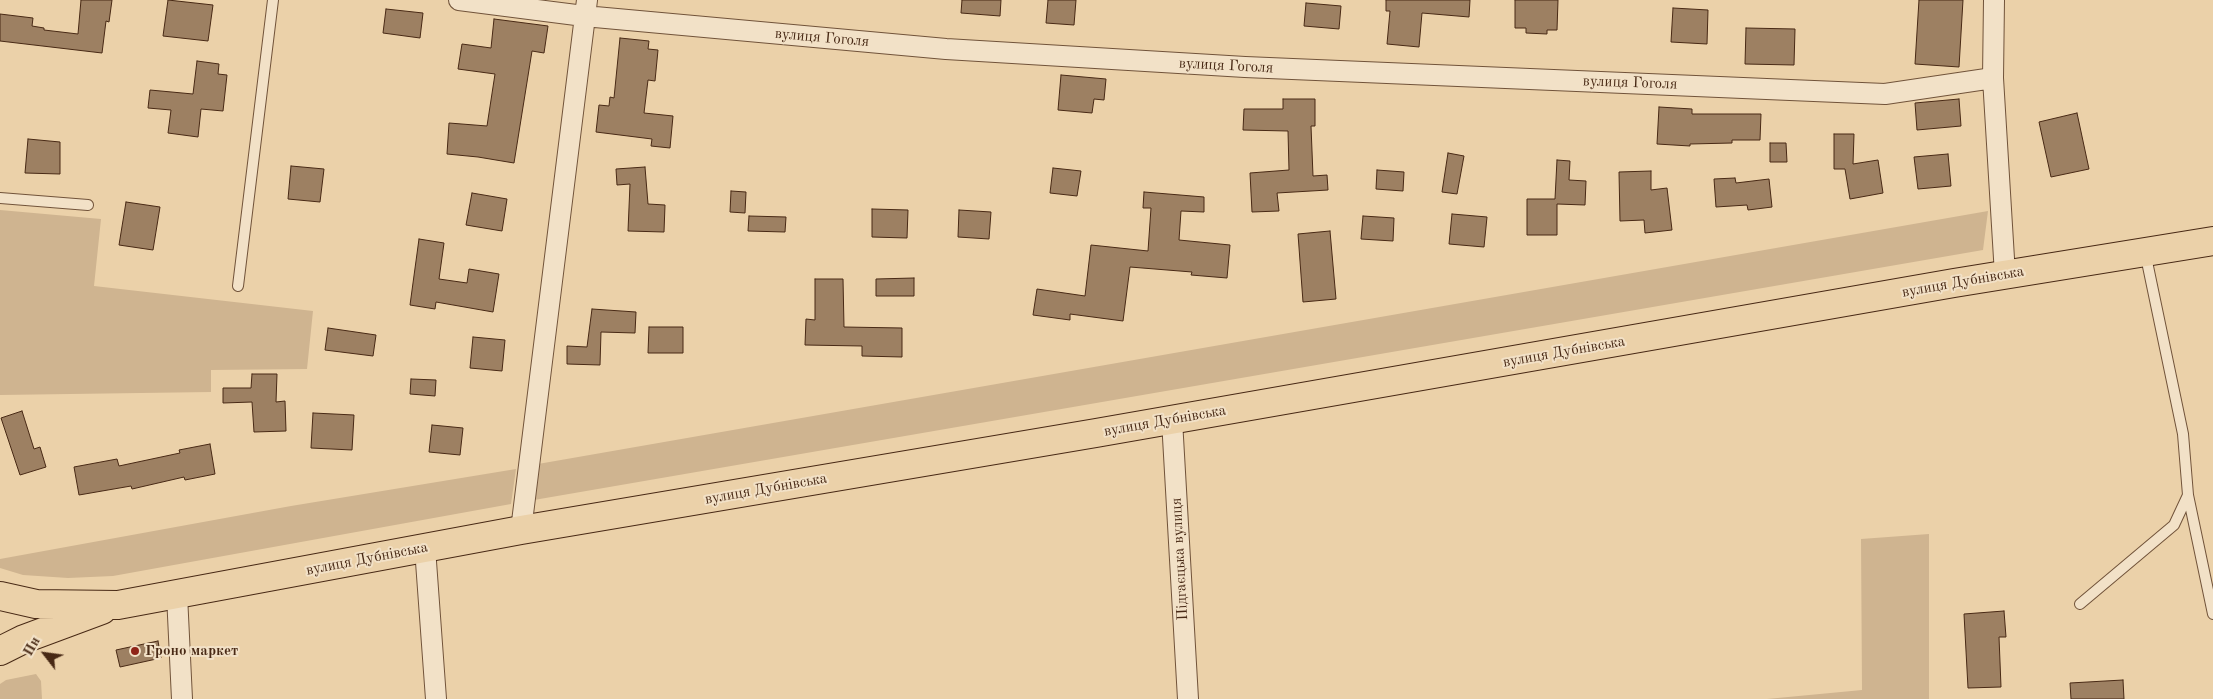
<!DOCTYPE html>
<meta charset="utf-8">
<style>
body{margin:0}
#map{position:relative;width:2213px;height:699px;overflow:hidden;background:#ebd1a9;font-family:"Old Standard TT",serif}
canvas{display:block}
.north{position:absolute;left:20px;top:629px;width:50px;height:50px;-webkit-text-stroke:4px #f2e1c7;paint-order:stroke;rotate:300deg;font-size:14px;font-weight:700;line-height:20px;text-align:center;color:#482915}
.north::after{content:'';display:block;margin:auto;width:18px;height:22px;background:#482915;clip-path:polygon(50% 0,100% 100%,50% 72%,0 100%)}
</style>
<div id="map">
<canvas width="2213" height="699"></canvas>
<div class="north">Пн</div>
</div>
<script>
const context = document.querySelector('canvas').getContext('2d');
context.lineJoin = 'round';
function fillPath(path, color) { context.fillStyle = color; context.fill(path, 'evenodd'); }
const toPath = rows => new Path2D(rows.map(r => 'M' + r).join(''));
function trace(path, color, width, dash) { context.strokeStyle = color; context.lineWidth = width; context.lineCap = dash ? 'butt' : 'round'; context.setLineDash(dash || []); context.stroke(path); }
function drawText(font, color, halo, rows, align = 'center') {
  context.font = font + ' "Old Standard TT",serif'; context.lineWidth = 4; context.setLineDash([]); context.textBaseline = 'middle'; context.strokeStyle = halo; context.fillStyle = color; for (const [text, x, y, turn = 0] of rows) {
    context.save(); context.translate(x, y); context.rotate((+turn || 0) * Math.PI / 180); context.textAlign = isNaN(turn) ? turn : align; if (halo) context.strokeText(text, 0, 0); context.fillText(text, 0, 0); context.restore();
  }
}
fillPath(toPath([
 [0,210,101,219,94,286,313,311,307,369,211,370,211,392,0,395],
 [1988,211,1983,250,534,500,538,464],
 [516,469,511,504,113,576,68,578,23,575,0,568,0,559,291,506],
 [1929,534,1929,699,1767,699,1862,690,1861,539],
 [36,674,41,681,42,699,0,699,0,684,6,680]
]), '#cfb490');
const building = toPath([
 [81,0,112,0,109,22,106,21,102,53,0,41,0,14,33,18,32,26,44,28,44,30,78,34,81,0],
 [168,0,213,5,208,41,163,36,168,0],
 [962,0,1001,0,1000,16,961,13,962,0],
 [1048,0,1076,0,1074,25,1046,23,1048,0],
 [1386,0,1470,0,1469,17,1422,13,1419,47,1387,44,1390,11,1386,11,1386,0],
 [1515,0,1558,0,1557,30,1547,30,1547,34,1526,33,1526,28,1515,28,1515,0],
 [1919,0,1963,0,1959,67,1915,64,1919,0],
 [1306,3,1341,6,1339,29,1304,26,1306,3],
 [1673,8,1708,10,1707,44,1671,42,1673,8],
 [386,9,423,13,420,38,383,33,386,9],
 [494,19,548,26,544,53,532,51,514,163,478,157,447,154,449,123,487,126,495,74,458,69,462,44,491,48,494,19],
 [1746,28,1795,29,1794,65,1745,64,1746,28],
 [620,38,649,41,648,49,658,50,655,81,648,80,644,113,673,116,670,148,651,146,652,139,596,132,599,105,609,106,610,97,614,98,620,38],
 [197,61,219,64,218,74,227,75,223,111,201,109,198,137,168,133,171,110,148,108,150,90,193,94,197,61],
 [1061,75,1106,79,1104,100,1094,99,1092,113,1058,110,1061,75],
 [1283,99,1315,99,1315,126,1311,126,1313,176,1327,175,1328,190,1277,193,1279,211,1252,212,1250,173,1289,170,1288,131,1243,130,1244,109,1283,109,1283,99],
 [1959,99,1961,126,1917,130,1915,103,1959,99],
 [1659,107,1692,109,1692,114,1761,114,1760,140,1732,140,1732,143,1690,144,1690,146,1657,144,1659,107],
 [2077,113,2089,169,2051,177,2039,122,2077,113],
 [1834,134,1854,134,1853,164,1878,160,1883,193,1850,199,1845,169,1834,169,1834,134],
 [28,139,60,142,60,174,25,173,28,139],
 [1770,143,1786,143,1787,162,1770,162,1770,143],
 [1448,153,1464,156,1457,194,1442,192,1448,153],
 [1948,154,1951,186,1918,189,1914,157,1948,154],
 [1557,160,1570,161,1569,180,1586,181,1585,205,1557,204,1557,235,1527,235,1527,199,1555,199,1557,160],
 [291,166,324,169,320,202,288,199,291,166],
 [645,167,648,204,665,205,664,232,628,231,630,184,617,185,616,169,645,167],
 [1053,168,1081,171,1077,196,1050,193,1053,168],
 [1377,170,1404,172,1403,191,1376,189,1377,170],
 [1651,171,1651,190,1667,188,1672,230,1645,233,1644,220,1620,221,1619,172,1651,171],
 [1735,178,1736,183,1769,179,1772,207,1748,210,1747,205,1716,207,1714,179,1735,178],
 [731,191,746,192,745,213,730,212,731,191],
 [1144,192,1204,197,1204,212,1181,211,1179,240,1230,245,1227,278,1191,275,1192,272,1130,267,1123,321,1070,314,1070,320,1033,315,1037,289,1085,296,1091,245,1148,251,1151,208,1143,208,1144,192],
 [472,193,507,199,502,231,466,225,472,193],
 [126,202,160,207,153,250,119,245,126,202],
 [872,209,908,210,907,238,872,237,872,209],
 [959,210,991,212,989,239,958,237,959,210],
 [1452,214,1487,217,1484,247,1449,244,1452,214],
 [749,216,786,217,785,232,748,231,749,216],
 [1363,216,1394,218,1393,241,1361,239,1363,216],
 [1330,231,1336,299,1303,302,1298,234,1330,231],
 [419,239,444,243,439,279,467,283,469,269,499,274,493,312,436,302,435,309,410,305,419,239],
 [914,278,914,296,876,296,876,279,914,278],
 [815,279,843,279,844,327,902,328,902,357,862,356,862,346,805,345,806,319,815,320,815,279],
 [592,309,636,312,635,333,601,332,600,365,567,364,567,346,587,347,592,309],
 [649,327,683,327,683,353,648,353,649,327],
 [328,328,376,335,373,356,325,350,328,328],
 [473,337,505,340,502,371,470,368,473,337],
 [252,374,277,374,276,402,285,401,286,431,254,432,252,402,223,403,223,388,251,388,252,374],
 [411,379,436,380,435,396,410,394,411,379],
 [22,411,34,449,40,447,46,467,20,475,1,418,22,411],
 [313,413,354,415,352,450,311,448,313,413],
 [432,425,463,428,460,455,429,452,432,425],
 [210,444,215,474,185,480,184,477,132,489,131,486,79,495,74,467,117,459,119,466,180,453,179,450,210,444],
 [2004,611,2006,637,1999,637,2001,687,1968,688,1964,614,2004,611],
 [158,641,161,658,120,667,116,650,158,641],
 [2123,680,2124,699,2071,699,2070,683,2123,680]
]);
fillPath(building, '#9d8062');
trace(building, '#482915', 1);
const service = toPath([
 [0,198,88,205],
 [2145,252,2183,434,2188,495,2213,614],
 [238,286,273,0],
 [2080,604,2174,525,2188,495]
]);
const minor = toPath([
 [459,0,584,16,946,49,1245,67,1885,94,1993,78],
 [1994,0,1993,78,2005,275],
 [1172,420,1188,699],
 [521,530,587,0],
 [425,548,436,699],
 [177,595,182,699]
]);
const trunk = toPath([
 [0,596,36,604,118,605,521,530,1096,433,1954,283,2213,241],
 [0,651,24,639,102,610]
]);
trace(service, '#71533a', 12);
trace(minor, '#71533a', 22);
trace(trunk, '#482915', 30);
trace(service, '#f2e1c7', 10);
trace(minor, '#f2e1c7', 20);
trace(trunk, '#ebd1a9', 28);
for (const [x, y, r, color] of [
 [135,651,5,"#8f2418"]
]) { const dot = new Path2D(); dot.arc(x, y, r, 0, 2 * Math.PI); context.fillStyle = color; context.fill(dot); trace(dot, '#f2e1c7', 2); }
drawText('15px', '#482915', '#f2e1c7', [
 ["вулиця Гоголя",822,38,5],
 ["вулиця Гоголя",1226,66,3],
 ["вулиця Гоголя",1630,83,2],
 ["вулиця Дубнівська",1963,282,-10],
 ["вулиця Дубнівська",1564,352,-10],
 ["вулиця Дубнівська",1165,421,-10],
 ["вулиця Дубнівська",766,489,-10],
 ["вулиця Дубнівська",367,559,-11],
 ["Підгаєцька вулиця",1180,559,-93]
]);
drawText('bold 15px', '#482915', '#f2e1c7', [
 ["Гроно маркет",145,651]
], 'left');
</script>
